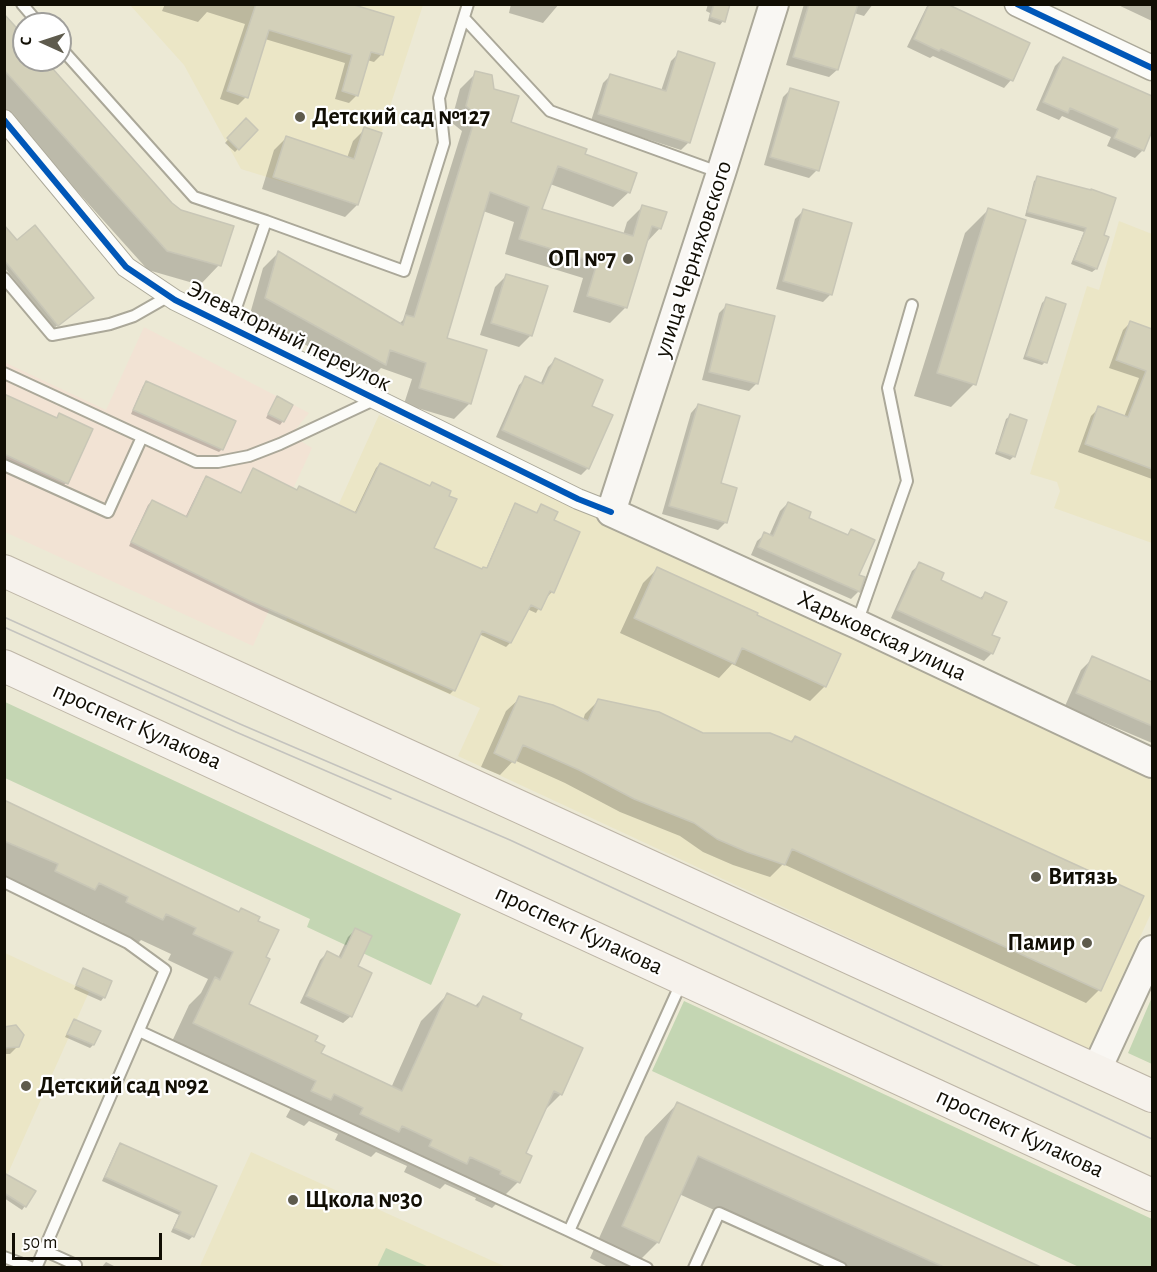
<!DOCTYPE html>
<meta charset="utf-8">
<style>
body{margin:0}
#map{position:relative;width:1157px;height:1272px;overflow:hidden;background:#ece9d5;font-family:"Alegreya Sans",sans-serif}
canvas{display:block}
.frame{position:absolute;inset:0;border:6px solid #110e04;pointer-events:none}
.north{position:absolute;left:12px;top:12px;width:60px;height:60px;box-sizing:border-box;background:#fff;border:2px solid #a09f9b;border-radius:50%;rotate:273deg;font-size:16px;font-weight:700;line-height:24px;text-align:center;color:#110e04}
.north::after{content:'';display:block;margin:auto;width:21px;height:27px;background:#5e5b4d;clip-path:polygon(50% 0,100% 100%,50% 72%,0 100%)}
.scale{position:absolute;left:12px;top:1233px;width:150px;height:27px;box-sizing:border-box;border:3px solid #110e04;border-top:0;padding-left:8px;font-size:18px;line-height:21px;white-space:nowrap;color:#110e04;-webkit-text-stroke:4px #fff;paint-order:stroke}
</style>
<div id="map">
<canvas width="1157" height="1272"></canvas>
<div class="frame"></div>
<div class="north">С</div>
<div class="scale">50 m</div>
</div>
<script>
const context = document.querySelector('canvas').getContext('2d');
context.lineJoin = 'round';
function fillPath(path, color) { context.fillStyle = color; context.fill(path, 'evenodd'); }
const toPath = rows => new Path2D(rows.map(r => 'M' + r).join(''));
function trace(path, color, width, dash) { context.strokeStyle = color; context.lineWidth = width; context.lineCap = dash ? 'butt' : 'round'; context.setLineDash(dash || []); context.stroke(path); }
function drawText(font, color, halo, rows, align = 'center') {
  context.font = font + ' "Alegreya Sans",sans-serif'; context.lineWidth = 4.5; context.setLineDash([]); context.textBaseline = 'middle'; context.strokeStyle = halo; context.fillStyle = color; for (const [text, x, y, turn = 0] of rows) {
    context.save(); context.translate(x, y); context.rotate((+turn || 0) * Math.PI / 180); context.textAlign = isNaN(turn) ? turn : align; if (halo) context.strokeText(text, 0, 0); context.fillText(text, 0, 0); context.restore();
  }
}
fillPath(toPath([
 [130,5,423,5,358,205,241,169,184,65],
 [1119,221,1152,234,1152,543,1054,508,1060,491,1057,482,1030,474,1087,286,1099,290],
 [379,415,1152,775,1152,911,1089,1049,458,756,480,708,286,621],
 [5,953,89,992,5,1180],
 [251,1152,506,1267,199,1268]
]), '#ebe6c6');
fillPath(toPath([
 [144,327,309,413,291,435,312,448,293,489,312,514,253,646,5,532,4,362,106,410]
]), '#f2e3d4');
fillPath(toPath([
 [5,702,461,914,431,985,307,927,310,919,5,778],
 [1152,997,1152,1064,1128,1053],
 [684,1001,1152,1219,1152,1267,1079,1267,652,1071],
 [386,1248,429,1267,377,1267]
]), '#c4d6b3');
fillPath(toPath([
 [165,4,346,4,382,54,374,62,367,60,357,95,349,103,335,99,345,63,265,39,246,97,238,105,220,99,245,24,207,12,198,22,162,11],
 [511,4,559,4,543,23,509,13],
 [708,4,729,4,723,21,720,25,708,21,710,13,706,11],
 [804,4,873,4,864,16,854,13,837,70,829,77,786,65],
 [928,4,943,4,1028,43,1011,80,1004,88,933,56,930,58,907,47],
 [1116,4,1152,4,1152,21],
 [4,16,24,38,24,60,43,60,219,265,200,285,148,270,4,110],
 [679,53,689,142,681,150,591,121,603,83,611,75,661,91,671,61],
 [1063,58,1152,98,1152,127,1143,150,1135,158,1107,146,1111,137,1062,116,1059,120,1036,110,1055,66],
 [476,73,492,90,509,123,583,155,629,192,613,207,550,184,540,210,623,235,627,222,642,207,660,228,645,244,626,307,610,323,573,312,583,278,505,254,514,222,483,211,445,339,470,403,454,419,404,404,412,379,381,368,369,380,250,314,263,268,278,253,399,324,403,320,462,131,451,122,460,89],
 [791,89,817,170,809,178,764,165,783,97],
 [246,120,256,130,235,152,225,143],
 [365,129,380,134,357,205,345,217,262,189,274,150,286,138,347,158,353,141],
 [1038,178,1102,236,1107,238,1096,269,1092,272,1071,264,1084,232,1025,216,1034,181],
 [988,210,974,384,951,407,914,396,965,233],
 [803,211,831,294,823,302,776,289,795,219],
 [4,243,89,301,54,328,4,267],
 [507,275,531,335,519,347,480,335,495,287],
 [1046,299,1045,362,1042,365,1023,359,1042,303],
 [726,306,757,383,749,391,702,380,719,313],
 [1131,322,1152,330,1152,416,1148,427,1152,428,1152,479,1078,452,1091,416,1099,408,1124,417,1139,378,1109,368,1123,330],
 [555,360,588,468,581,475,496,437,519,385,526,378,540,385,548,367],
 [146,383,222,449,219,452,131,414,143,386],
 [4,395,56,418,59,414,66,483,63,486,4,458],
 [274,402,283,421,280,425,266,418],
 [698,405,726,522,718,530,662,514,691,413],
 [1010,416,1014,456,1010,460,995,454,1006,419],
 [380,464,432,548,482,571,486,569,512,509,516,505,535,514,541,506,552,521,552,592,548,596,546,595,536,613,527,609,510,643,506,647,479,634,454,690,450,694,261,610,129,546,148,505,152,501,185,518,203,481,207,477,240,494,254,470,296,491,299,488,354,514,376,468],
 [788,503,807,519,846,536,851,531,859,591,851,599,751,555,757,541,765,534,769,536,780,511],
 [920,564,939,580,979,599,985,594,992,653,984,661,891,618,912,571],
 [657,569,755,616,825,686,810,701,732,664,719,678,620,633,643,583],
 [1093,658,1152,683,1152,743,1065,706,1081,670],
 [520,698,583,720,585,714,598,701,702,734,789,743,795,737,1099,990,1086,1003,783,864,770,877,733,865,703,852,680,836,620,812,565,783,514,760,500,775,481,767,506,711],
 [4,802,256,921,264,958,247,1005,313,1042,319,1054,391,1088,421,1021,448,994,474,1007,483,998,518,1020,561,1094,543,1112,524,1154,518,1182,492,1208,475,1200,476,1198,445,1184,440,1189,404,1172,407,1166,376,1152,371,1157,335,1140,338,1134,309,1121,304,1126,286,1117,291,1108,168,1050,189,1005,201,993,208,979,168,960,171,954,141,940,136,945,100,929,103,923,74,909,68,915,5,877],
 [355,930,356,967,351,1016,343,1023,300,1003,320,960,327,953,338,958,348,937],
 [84,970,104,997,101,1001,74,989],
 [74,1021,93,1045,90,1048,65,1037],
 [4,1028,18,1046,10,1054,4,1054],
 [677,1104,1040,1268,842,1268,679,1194,658,1242,632,1268,610,1268,590,1258,645,1137],
 [120,1144,215,1187,193,1236,189,1240,171,1232,179,1215,102,1181,117,1148],
 [4,1175,25,1206,22,1210,4,1198],
 [106,1262,118,1268,101,1268]
]), '#0003');
const building = toPath([
 [256,4,351,4,394,17,383,55,371,52,358,96,342,91,352,55,269,30,248,98,227,91,256,4],
 [714,4,730,4,725,22,710,17,714,4],
 [809,4,858,4,838,70,793,57,809,4],
 [929,4,947,4,1030,43,1013,81,941,49,939,51,914,39,929,4],
 [4,14,24,36,24,60,45,60,172,203,181,210,234,226,221,266,167,251,4,70,4,14],
 [678,51,715,63,690,143,598,114,610,74,666,91,678,51],
 [1063,57,1152,96,1152,131,1144,151,1114,138,1118,129,1070,108,1068,113,1043,102,1063,57],
 [475,71,492,75,494,89,519,96,511,122,587,149,585,154,637,173,630,193,558,166,542,209,633,236,642,205,667,212,661,229,652,226,627,308,587,296,597,263,519,239,529,207,490,192,447,338,487,350,471,404,419,388,426,363,390,350,386,365,265,298,278,251,403,325,406,315,414,317,476,115,466,106,475,71],
 [790,88,839,102,819,171,770,157,790,88],
 [246,118,258,130,239,150,227,138,246,118],
 [364,127,382,133,358,205,273,177,286,136,354,159,364,127],
 [1037,176,1091,190,1091,189,1116,198,1104,235,1109,237,1097,269,1074,260,1086,228,1027,212,1037,176],
 [988,208,1026,220,976,385,937,373,988,208],
 [803,209,852,223,832,295,783,281,803,209],
 [4,225,17,240,35,225,94,298,58,326,4,260,4,225],
 [506,274,548,286,532,336,491,323,506,274],
 [1046,297,1066,304,1047,363,1026,356,1046,297],
 [726,304,775,316,758,384,709,372,726,304],
 [1130,321,1152,329,1152,469,1085,444,1098,406,1128,417,1146,371,1116,360,1130,321],
 [555,358,603,380,592,406,613,415,589,469,502,430,525,376,543,384,555,358],
 [146,381,236,421,223,450,133,410,146,381],
 [4,394,57,418,59,413,93,429,68,484,4,454,4,394],
 [277,396,293,405,284,422,268,414,277,396],
 [698,404,740,416,721,483,737,488,727,523,669,506,698,404],
 [1010,414,1027,420,1015,457,997,451,1010,414],
 [380,463,430,486,432,482,451,491,449,496,457,499,434,548,482,569,483,567,487,568,515,503,537,513,541,504,558,512,554,520,580,532,554,593,550,591,541,610,531,605,511,643,482,631,455,691,248,600,131,542,152,500,187,517,206,476,241,493,253,468,297,490,299,486,356,513,380,463],
 [788,502,811,512,809,518,848,535,851,529,875,540,859,575,865,577,860,592,758,547,764,532,773,536,788,502],
 [919,562,944,573,941,580,982,599,985,592,1007,602,992,635,1000,638,993,654,897,610,919,562],
 [657,567,758,613,757,615,841,654,826,687,742,648,735,664,634,618,657,567],
 [1092,656,1152,682,1152,726,1076,693,1092,656],
 [519,696,553,705,588,721,598,699,659,712,703,733,770,733,792,742,795,736,1144,896,1101,991,792,849,785,865,747,852,717,839,694,823,634,799,579,770,523,745,515,763,494,753,519,696],
 [4,800,239,912,241,908,260,917,258,921,279,930,266,957,270,959,249,1004,318,1036,315,1041,325,1046,321,1053,402,1091,447,993,478,1007,483,996,522,1014,520,1019,583,1048,562,1095,554,1091,526,1153,532,1156,520,1183,500,1174,501,1171,470,1157,467,1164,429,1146,432,1140,402,1126,399,1132,360,1114,363,1108,334,1094,331,1100,311,1091,316,1081,193,1023,215,977,220,980,233,952,193,934,196,928,166,914,163,920,126,902,128,897,99,883,95,890,55,871,58,864,4,841,4,800],
 [355,928,372,936,358,966,372,973,352,1017,306,996,327,951,341,958,355,928],
 [83,968,112,981,105,998,76,985,83,968],
 [74,1019,101,1031,94,1045,67,1034,74,1019],
 [16,1025,24,1035,19,1047,4,1048,4,1027,16,1025],
 [677,1102,1043,1268,946,1268,698,1156,659,1243,622,1226,677,1102],
 [120,1143,217,1186,194,1237,174,1228,181,1212,105,1177,120,1143],
 [4,1173,36,1191,26,1207,4,1193,4,1173]
]);
fillPath(building, '#d3d0b9');
trace(building, '#c8c6b6', 1.5);
const service = toPath([
 [22,4,39,24],
 [464,18,550,111,721,173],
 [60,47,194,197,266,221],
 [4,278,52,335,110,324,134,316,169,296],
 [229,328,266,221,404,271,444,143,439,98,468,4],
 [4,373,196,462,218,462,249,456,280,444,376,399],
 [4,465,108,512,142,437],
 [857,623,907,481,888,388,912,305],
 [4,882,128,943,165,970,36,1268],
 [139,1031,569,1231],
 [43,1250,76,1265,75,1268],
 [4,1257,33,1268],
 [647,1268,569,1231,682,981],
 [694,1268,719,1213,841,1268]
]);
const minor = toPath([
 [4,120,126,267,175,300,578,499,611,512]
]);
const tertiary = toPath([
 [1017,4,1152,68]
]);
const secondary = toPath([
 [774,4,721,173,611,512,857,624,1152,763],
 [1096,1071,1152,950]
]);
const primary = toPath([
 [4,571,1152,1096],
 [4,666,1152,1195]
]);
trace(service, '#aba899', 14);
trace(minor, '#aba899', 22);
trace(tertiary, '#aba899', 27);
trace(secondary, '#aba899', 32);
trace(primary, '#bdb5a6', 34);
trace(service, '#fcfcf9', 10);
trace(minor, '#fcfcf9', 20);
trace(tertiary, '#fcfcf9', 24);
trace(secondary, '#f9f7f3', 28);
trace(primary, '#f6f2ec', 32);
trace(toPath([
 [4,617,240,724,510,840,1152,1139],
 [4,627,236,732,391,799]
]), '#c4c3be', 1.5);
trace(toPath([
 [1017,4,1152,68],
 [4,120,126,267,175,300,578,499,611,512]
]), '#0057b8', 6);
for (const [x, y, r, color] of [
 [300,117,6,"#5e5b4d"],
 [628,259,6,"#5e5b4d"],
 [1036,877,6,"#5e5b4d"],
 [1087,943,6,"#5e5b4d"],
 [26,1086,6,"#5e5b4d"],
 [293,1200,6,"#5e5b4d"]
]) { const dot = new Path2D(); dot.arc(x, y, r, 0, 2 * Math.PI); context.fillStyle = color; context.fill(dot); trace(dot, '#fff', 2); }
drawText('bold 24px', '#110e04', '#fff', [
 ["Детский сад №127",312,117],
 ["ОП №7",616,259,"right"],
 ["Витязь",1048,877],
 ["Памир",1075,943,"right"],
 ["Детский сад №92",38,1086],
 ["Щкола №30",305,1200]
], 'left');
drawText('24px', '#110e04', '#fff', [
 ["улица Черняховского",693,259,-72],
 ["Элеваторный переулок",289,336,26],
 ["Харьковская улица",882,636,25],
 ["проспект Кулакова",137,726,24],
 ["проспект Кулакова",579,930,25],
 ["проспект Кулакова",1020,1133,25]
]);
</script>
